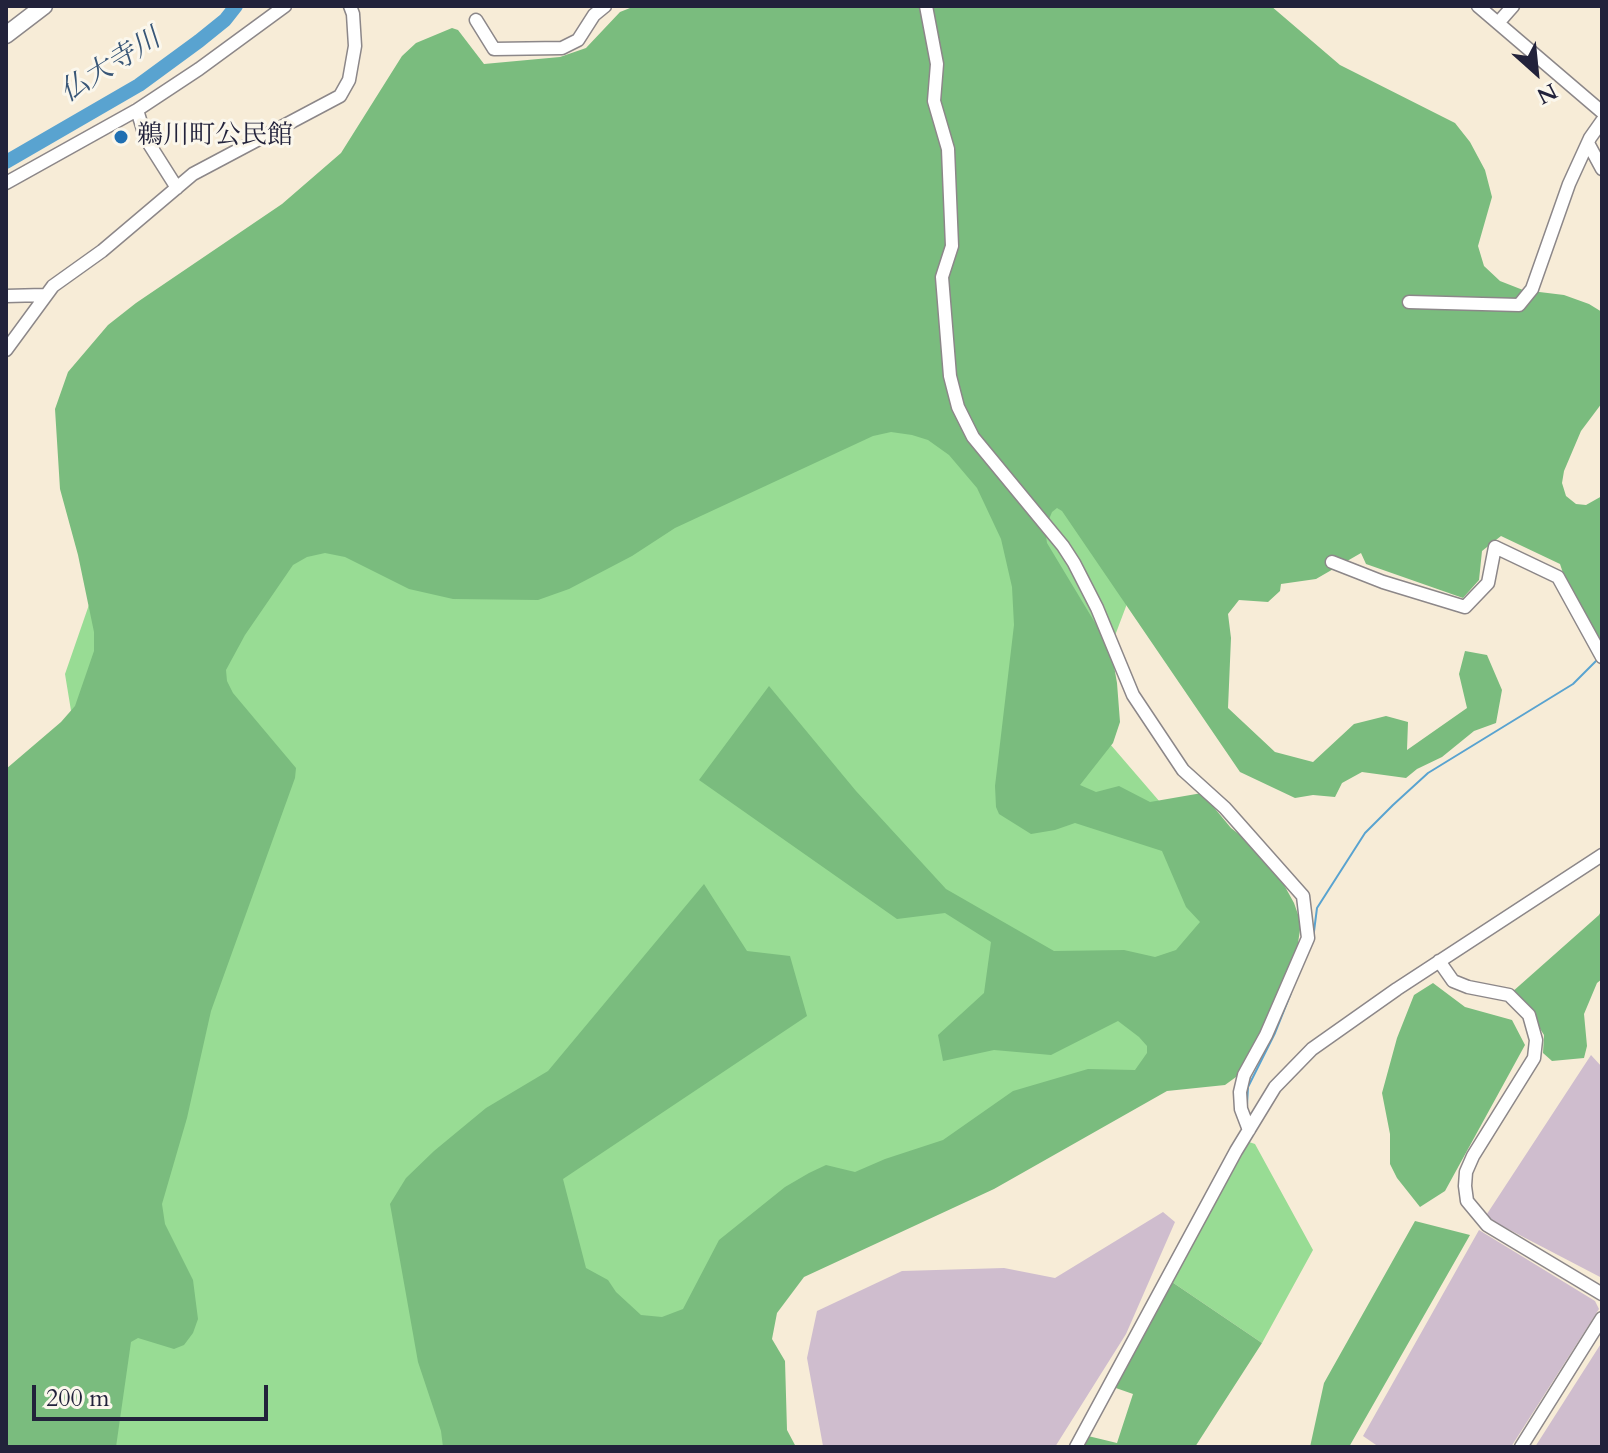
<!DOCTYPE html>
<meta charset="utf-8">
<style>
body{margin:0}
#map{position:relative;width:1608px;height:1453px;overflow:hidden;background:#f7ecd7;font-family:Cardo,serif}
canvas{display:block}
.frame{position:absolute;inset:0;border:8px solid #22223b;pointer-events:none}
.north{position:absolute;left:1496px;top:32px;width:80px;height:80px;-webkit-text-stroke:6px #fbf7ec;paint-order:stroke;rotate:153deg;font-size:22px;font-weight:700;line-height:32px;text-align:center;color:#22223b}
.north::after{content:'';display:block;margin:auto;width:28px;height:36px;background:#22223b;clip-path:polygon(50% 0,100% 100%,50% 72%,0 100%)}
.scale{position:absolute;left:32px;top:1385px;width:236px;height:36px;box-sizing:border-box;border:4px solid #22223b;border-top:0;padding-left:10px;font-size:24px;line-height:28px;white-space:nowrap;color:#22223b;-webkit-text-stroke:6px #fbf7ec;paint-order:stroke}
</style>
<div id="map">
<canvas width="1608" height="1453"></canvas>
<div class="frame"></div>
<div class="north">N</div>
<div class="scale">200 m</div>
</div>
<script>
const context = document.querySelector('canvas').getContext('2d');
context.lineJoin = 'round';
function fillPath(path, color) { context.fillStyle = color; context.fill(path, 'evenodd'); }
const toPath = rows => new Path2D(rows.map(r => 'M' + r).join(''));
function trace(path, color, width, dash) { context.strokeStyle = color; context.lineWidth = width; context.lineCap = dash ? 'butt' : 'round'; context.setLineDash(dash || []); context.stroke(path); }
function drawText(font, color, halo, rows, align = 'center') {
  context.font = font + ' Cardo,"Noto Serif JP",serif'; context.lineWidth = 6; context.setLineDash([]); context.textBaseline = 'middle'; context.strokeStyle = halo; context.fillStyle = color; for (const [text, x, y, turn = 0] of rows) {
    context.save(); context.translate(x, y); context.rotate((+turn || 0) * Math.PI / 180); context.textAlign = isNaN(turn) ? turn : align; if (halo) context.strokeText(text, 0, 0); context.fillText(text, 0, 0); context.restore();
  }
}
fillPath(toPath([
 [1591,1055,1602,1067,1602,1278,1485,1217],
 [1163,1212,1175,1222,1126,1334,1055,1447,823,1446,807,1358,817,1311,902,1271,1004,1268,1055,1278],
 [1479,1230,1595,1301,1599,1309,1511,1447,1379,1447,1363,1436],
 [1602,1342,1602,1447,1535,1447]
]), '#cfbdce');
fillPath(toPath([
 [731,120,1139,572,1085,715,1272,932,1175,1067,638,1336,420,1199,453,1447,6,1447,6,897,82,778,65,674,136,469],
 [1249,1142,1255,1144,1313,1250,1262,1343,1172,1282]
]), '#98dc94');
fillPath(toPath([
 [635,6,1271,6,1340,65,1455,123,1470,142,1485,170,1492,197,1478,246,1484,266,1500,281,1523,290,1564,295,1589,304,1602,312,1602,403,1581,431,1564,471,1562,483,1566,496,1576,504,1586,505,1602,496,1602,651,1584,636,1560,564,1501,536,1482,551,1479,580,1463,598,1366,564,1361,553,1316,579,1281,584,1280,591,1268,602,1239,600,1228,614,1231,638,1228,708,1275,752,1313,762,1354,724,1386,716,1408,722,1407,750,1467,708,1459,674,1465,651,1487,655,1502,690,1496,723,1474,731,1442,757,1417,769,1406,778,1362,772,1342,783,1335,797,1313,795,1295,798,1240,772,1062,511,1057,508,1052,512,1045,529,1047,543,1100,631,1113,660,1117,683,1120,722,1113,743,1080,785,1096,792,1119,786,1150,802,1202,793,1231,828,1249,842,1278,874,1294,903,1301,923,1297,950,1247,1069,1225,1085,1167,1091,994,1189,804,1277,777,1313,772,1339,785,1361,787,1430,796,1447,443,1447,441,1431,418,1362,390,1204,406,1178,434,1151,486,1108,548,1071,704,884,747,951,790,956,807,1016,563,1179,586,1268,608,1280,616,1292,641,1315,662,1317,683,1309,719,1240,785,1187,809,1173,826,1165,855,1172,885,1159,943,1140,1013,1091,1088,1069,1135,1070,1147,1053,1147,1046,1139,1037,1118,1021,1051,1055,994,1050,943,1061,938,1035,984,993,991,942,945,913,897,919,699,780,769,686,856,791,946,889,1054,951,1124,950,1155,957,1176,950,1200,922,1186,907,1162,851,1075,823,1055,830,1031,834,999,814,996,807,995,786,1014,625,1012,587,1001,539,977,488,949,455,928,440,912,435,891,432,873,436,675,528,632,556,569,589,538,600,453,599,409,589,345,557,325,553,307,557,293,565,245,635,226,670,227,681,233,693,296,768,295,778,211,1011,187,1118,162,1204,165,1224,193,1280,198,1319,193,1333,184,1345,174,1349,138,1338,131,1342,116,1447,6,1447,6,769,61,722,75,706,94,651,94,632,78,555,60,489,55,409,68,372,108,325,136,303,282,204,341,153,402,56,416,43,452,28,458,30,484,64,560,57,586,48,620,12],
 [1602,909,1602,979,1597,983,1584,1014,1587,1046,1584,1058,1552,1061,1543,1053,1544,1035,1527,1008,1511,993,1599,915],
 [1433,983,1465,1007,1512,1020,1525,1045,1445,1191,1420,1207,1397,1178,1390,1164,1390,1134,1382,1093,1397,1038,1414,995],
 [1415,1221,1470,1235,1349,1447,1310,1447,1324,1383],
 [1172,1282,1262,1343,1195,1447,1081,1447,1088,1436,1117,1443,1133,1394,1113,1387]
]), '#7abc7e');
trace(toPath([
 [1313,939,1317,908,1365,833,1393,805,1428,773,1573,684,1598,659],
 [1247,1105,1248,1087,1275,1033,1291,993]
]), '#59a3d0', 2);
trace(toPath([
 [6,162,139,85,199,41,225,20,236,6]
]), '#59a3d0', 14);
const minor = toPath([
 [926,6,937,64,934,101,948,149,952,246,942,277,950,376,958,407,973,437,1063,546,1074,563,1097,608,1133,695,1183,770,1225,808,1303,896,1308,938,1266,1035,1244,1075,1240,1092,1241,1109,1249,1130],
 [1478,6,1602,112],
 [476,20,494,49,562,48,578,40,594,15,605,6],
 [1498,23,1513,6],
 [137,110,146,139,177,188],
 [1588,143,1602,169],
 [6,183,137,110,199,69,285,6],
 [6,296,44,295],
 [1409,302,1519,305,1532,289,1569,184,1590,138,1602,121],
 [6,350,53,286,102,251,193,174,340,96,349,80,355,46,353,14,350,6],
 [1332,562,1383,582,1465,607,1488,583,1495,547,1558,577,1602,657],
 [1439,961,1453,981,1468,987,1509,995,1529,1015,1536,1040,1534,1058,1473,1156,1466,1172,1465,1186,1467,1201,1487,1225,1602,1294],
 [1076,1447,1236,1151,1275,1087,1312,1049,1397,989,1602,855],
 [1521,1447,1602,1318]
]);
const major = toPath([
 [6,35,44,6]
]);
trace(minor, '#8c8789', 15);
trace(major, '#8c8789', 19);
trace(minor, '#fff', 12);
trace(major, '#fff', 16);
for (const [x, y, r, color] of [
 [121,137,8,"#1f6fb2"]
]) { const dot = new Path2D(); dot.arc(x, y, r, 0, 2 * Math.PI); context.fillStyle = color; context.fill(dot); trace(dot, '#fbf7ec', 3); }
drawText('26px', '#22223b', '#fbf7ec', [
 ["鵜川町公民館",137,137]
], 'left');
drawText('italic 28px', '#385677', '#fbf7ec', [
 ["仏大寺川",111,67,-32]
]);
</script>
